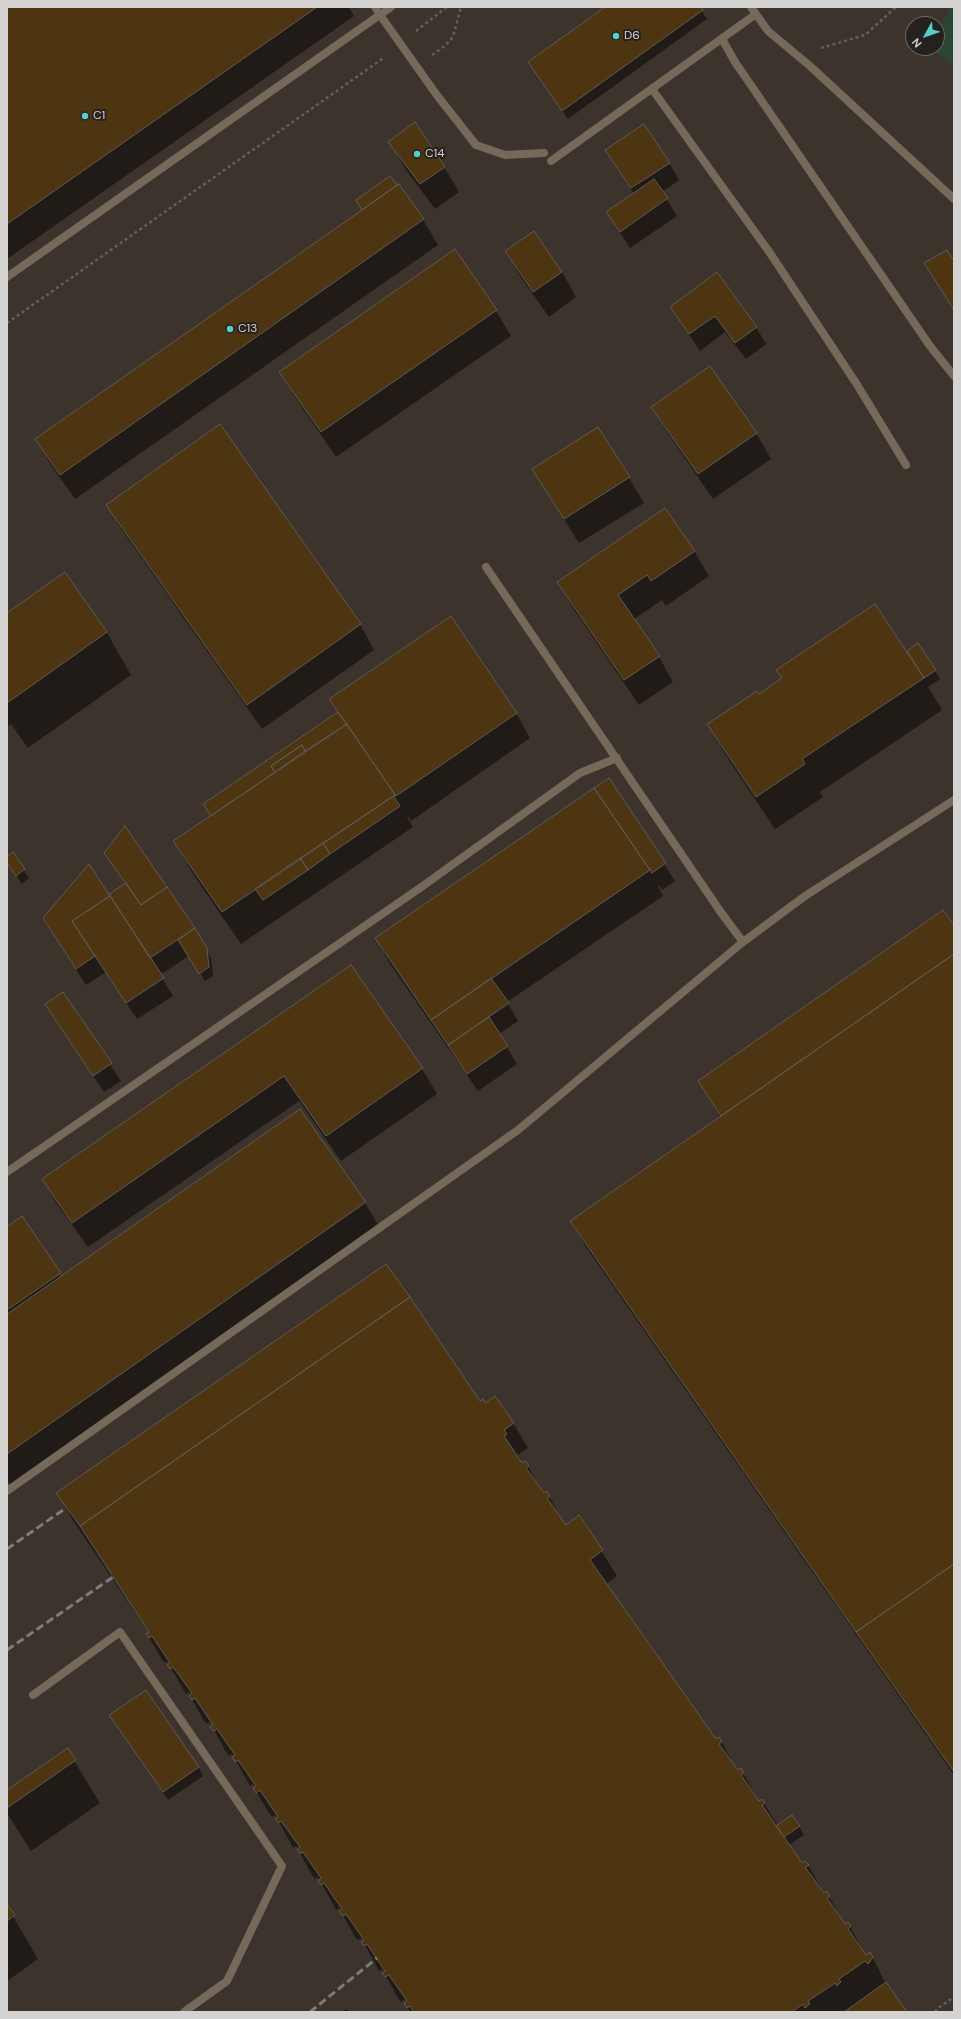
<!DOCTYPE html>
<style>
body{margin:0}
#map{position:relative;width:961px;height:2019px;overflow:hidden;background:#2e2a28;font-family:"DM Sans",sans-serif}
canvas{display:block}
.frame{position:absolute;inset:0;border:8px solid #d5d3d1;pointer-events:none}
.north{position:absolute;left:905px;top:16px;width:40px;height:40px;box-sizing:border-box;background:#24211e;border:1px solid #6b6866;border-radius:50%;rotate:230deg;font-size:11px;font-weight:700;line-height:16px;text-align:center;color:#d5d3d1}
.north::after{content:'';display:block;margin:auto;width:14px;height:18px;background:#55cec6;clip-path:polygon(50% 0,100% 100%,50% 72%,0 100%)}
</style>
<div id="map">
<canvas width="961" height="2019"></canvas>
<div class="frame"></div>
<div class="north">N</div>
</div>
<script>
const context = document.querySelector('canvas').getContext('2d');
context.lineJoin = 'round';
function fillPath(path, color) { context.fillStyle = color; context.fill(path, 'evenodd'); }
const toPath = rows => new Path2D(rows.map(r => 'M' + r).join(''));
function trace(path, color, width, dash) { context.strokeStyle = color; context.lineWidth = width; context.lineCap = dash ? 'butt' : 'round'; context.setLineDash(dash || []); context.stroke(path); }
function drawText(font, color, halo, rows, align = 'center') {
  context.font = font + ' "DM Sans",sans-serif'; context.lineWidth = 4; context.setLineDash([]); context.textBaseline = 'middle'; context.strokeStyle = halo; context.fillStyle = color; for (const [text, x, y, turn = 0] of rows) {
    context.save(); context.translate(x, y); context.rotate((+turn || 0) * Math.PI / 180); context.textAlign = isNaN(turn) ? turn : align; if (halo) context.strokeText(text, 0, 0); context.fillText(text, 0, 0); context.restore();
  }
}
fillPath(toPath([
 [7,7,954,7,954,2012,7,2012],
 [913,24,937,24,937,48,913,48]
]), '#3c332c');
fillPath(toPath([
 [950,7,954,7,954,66,931,49,937,48,937,36]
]), '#294533');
fillPath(toPath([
 [7,7,349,7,354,16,7,259],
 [607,7,699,7,707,19,568,119,535,71],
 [390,142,444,167,459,192,435,209,404,167],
 [607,150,669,163,679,180,662,192,677,216,630,248,607,213,634,194],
 [390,178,397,187,399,185,423,220,438,245,75,499,51,465,36,440,363,211],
 [455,251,496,311,511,336,336,457,295,397,280,372],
 [506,251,562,272,576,297,549,317,520,276],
 [717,273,756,327,766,344,746,359,725,332,700,351,671,308],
 [652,407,756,433,771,459,713,499,667,432],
 [629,478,644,503,579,543,548,494],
 [107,505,360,624,374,650,262,729,122,530],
 [694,551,709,576,666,606,662,600,633,620,659,657,673,682,639,705,573,608,558,583],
 [65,573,107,633,131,675,28,748,11,724,7,727,7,614],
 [918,645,940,679,928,687,942,710,820,792,823,797,775,829,727,757,708,725,783,679,778,670,909,657],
 [331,700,516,713,530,738,411,821,408,816,407,817,413,827,241,944,193,874,175,842,211,817,204,804,338,712],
 [609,780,675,881,662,890,659,885,658,886,663,896,507,1002,518,1021,499,1034,517,1064,478,1091,390,964,376,939],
 [125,828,194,929,211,958,213,976,205,981,189,956,160,975,173,996,137,1019,106,972,86,985,44,919,108,895,125,884,105,853],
 [13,854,29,878,22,884,7,862,7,858],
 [954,927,954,1775,586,1247,571,1222,721,1118,699,1081],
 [351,967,422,1069,437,1094,341,1161,299,1101,88,1247,57,1204,43,1179],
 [63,993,121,1081,104,1092,46,1005],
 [300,1110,365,1203,380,1228,11,1486,7,1480,7,1228,62,1277],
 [479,1403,513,1423,528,1448,518,1455,521,1460,520,1461,522,1464,528,1466,542,1492,549,1496,565,1526,579,1516,617,1576,606,1584,715,1741,722,1742,737,1772,741,1769,759,1802,762,1800,778,1826,799,1826,804,1835,789,1845,802,1864,808,1865,822,1890,821,1891,829,1896,845,1926,848,1923,866,1956,870,1954,873,1958,886,1984,906,2012,410,2012,404,1999,401,2002,398,1998,382,1969,379,1971,377,1967,361,1938,358,1940,355,1937,339,1908,336,1910,334,1906,318,1877,315,1879,312,1875,296,1846,293,1848,291,1844,275,1815,272,1817,269,1813,254,1788,256,1788,253,1784,250,1786,232,1754,229,1756,226,1752,210,1722,207,1724,204,1721,190,1696,191,1695,189,1692,186,1694,167,1661,164,1663,147,1634,149,1633,72,1519,58,1494],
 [880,1986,882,1987,865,1999,864,1997],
 [110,1715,198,1767,203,1776,168,1800],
 [67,1749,100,1803,31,1851,7,1813,7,1791],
 [7,1906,38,1959,7,1981],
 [347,2009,349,2012,342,2012]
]), '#0007');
const building = toPath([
 [7,7,317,7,7,224,7,7],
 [605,7,701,7,703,10,562,111,528,62,605,7],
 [415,122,445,167,420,184,388,142,415,122],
 [644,124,670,163,631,188,605,150,644,124],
 [390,176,397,185,362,210,356,200,390,176],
 [654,179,668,198,620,232,606,212,654,179],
 [399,184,424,219,60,475,35,439,399,184],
 [534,231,562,272,533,292,505,251,534,231],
 [455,249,497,310,321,432,279,372,455,249],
 [947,250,954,261,954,310,924,263,947,250],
 [717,272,757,327,735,343,715,316,689,334,670,307,717,272],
 [710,366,757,433,698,474,651,407,710,366],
 [220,424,361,624,247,705,106,505,220,424],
 [598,427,630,477,564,519,532,469,598,427],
 [665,508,695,551,651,581,647,575,618,595,660,656,624,680,557,582,665,508],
 [65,572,107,632,7,703,7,613,65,572],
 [875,604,924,678,802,759,805,764,756,797,707,724,757,691,759,694,782,678,776,670,875,604],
 [451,616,517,713,396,796,329,699,451,616],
 [918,643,936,670,924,678,907,651,918,643],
 [338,712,347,724,305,751,302,745,271,766,275,772,211,816,203,804,338,712],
 [347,724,395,795,222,912,173,841,347,724],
 [302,745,305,751,275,772,271,766,302,745],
 [609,778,666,863,652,873,594,788,609,778],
 [594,788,650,870,431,1020,375,938,594,788],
 [395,795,394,797,400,806,330,854,323,843,395,795],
 [125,826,167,887,141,905,104,853,125,826],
 [323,843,330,854,308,870,300,858,323,843],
 [13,852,25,869,16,876,7,863,7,857,13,852],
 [300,858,308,870,263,900,255,889,300,858],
 [89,864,110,896,72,921,95,956,76,969,43,918,89,864],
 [126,883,141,905,167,887,195,928,150,958,109,894,126,883],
 [110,896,164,978,126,1003,72,921,110,896],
 [943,910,954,925,954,954,721,1116,698,1081,943,910],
 [195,928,207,948,209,967,199,974,178,940,195,928],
 [954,954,954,1564,856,1632,570,1221,954,954],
 [351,965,423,1068,326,1136,284,1076,72,1223,42,1179,351,965],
 [491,978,509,1003,448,1045,431,1020,491,978],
 [63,992,112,1063,93,1076,45,1004,63,992],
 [489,1017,508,1046,467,1074,448,1045,489,1017],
 [300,1109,366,1202,7,1454,7,1314,300,1109],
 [22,1216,61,1273,7,1310,7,1227,22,1216],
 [386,1264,410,1297,80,1526,56,1493,386,1264],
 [410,1297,480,1401,483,1399,485,1403,495,1396,514,1423,504,1430,507,1434,504,1436,522,1463,526,1461,529,1466,526,1468,544,1493,547,1491,550,1496,547,1498,566,1525,579,1515,603,1550,590,1560,716,1739,719,1737,722,1742,719,1744,738,1770,741,1768,744,1773,741,1775,759,1801,762,1799,765,1803,762,1805,802,1863,805,1861,809,1865,805,1867,824,1893,827,1891,830,1896,827,1898,845,1924,848,1922,851,1926,848,1929,866,1955,870,1952,873,1957,868,1964,865,1961,839,1979,841,1982,837,1986,835,1983,808,2001,810,2004,805,2008,803,2004,792,2012,414,2012,410,2006,407,2008,404,2003,407,2001,389,1975,385,1977,382,1973,385,1971,367,1944,364,1946,361,1942,364,1940,346,1914,343,1916,339,1911,342,1909,324,1883,321,1885,318,1881,321,1878,303,1852,300,1854,297,1849,300,1847,281,1821,278,1823,275,1819,278,1817,260,1790,256,1793,253,1788,256,1786,238,1760,235,1762,232,1757,235,1755,217,1729,214,1731,210,1727,213,1725,195,1698,192,1700,189,1696,192,1693,173,1667,170,1669,167,1665,170,1663,152,1636,149,1638,146,1634,149,1632,80,1526,410,1297],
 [954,1564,954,1772,856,1632,954,1564],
 [146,1690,199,1767,163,1792,109,1715,146,1690],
 [68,1748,76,1760,7,1808,7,1790,68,1748],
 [792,1815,800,1826,784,1837,776,1826,792,1815],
 [7,1904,15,1915,7,1921,7,1904],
 [886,1982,907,2012,844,2012,886,1982]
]);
fillPath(building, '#4e3511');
trace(building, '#5e5b57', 1);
trace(toPath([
 [416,31,447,7],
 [821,48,865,35,896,7],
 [432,55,446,45,453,37,461,7],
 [7,323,385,57],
 [935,2012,938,2008,954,1997]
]), '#625f5d', 2.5, [3, 3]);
trace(toPath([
 [751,7,768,31,810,66,954,199],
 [380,15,436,94,476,145,505,155,544,153],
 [722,39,735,62,930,346,954,376],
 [652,89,770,253,856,383,906,465],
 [551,161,756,14],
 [486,567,720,911,743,942],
 [7,1172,420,888,580,773,617,758],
 [7,1491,518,1130,743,942,805,896,954,800],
 [33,1695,120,1632,282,1866,227,1981,184,2012]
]), '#756a5a', 8);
trace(toPath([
 [375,7,380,15],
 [7,277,391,7]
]), '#756a5a', 8);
trace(toPath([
 [7,1549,66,1508],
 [7,1650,113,1577],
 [310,2012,377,1958]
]), '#7e7b79', 3, [8, 4]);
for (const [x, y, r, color] of [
 [616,36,4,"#55cec6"],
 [85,116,4,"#55cec6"],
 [417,154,4,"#55cec6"],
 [230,329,4,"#55cec6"]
]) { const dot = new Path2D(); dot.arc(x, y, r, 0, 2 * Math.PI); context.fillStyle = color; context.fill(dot); trace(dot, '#24211e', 1.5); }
drawText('12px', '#d5d3d1', '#24211e', [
 ["D6",624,36],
 ["C1",93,116],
 ["C14",425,154],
 ["C13",238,329]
], 'left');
</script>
